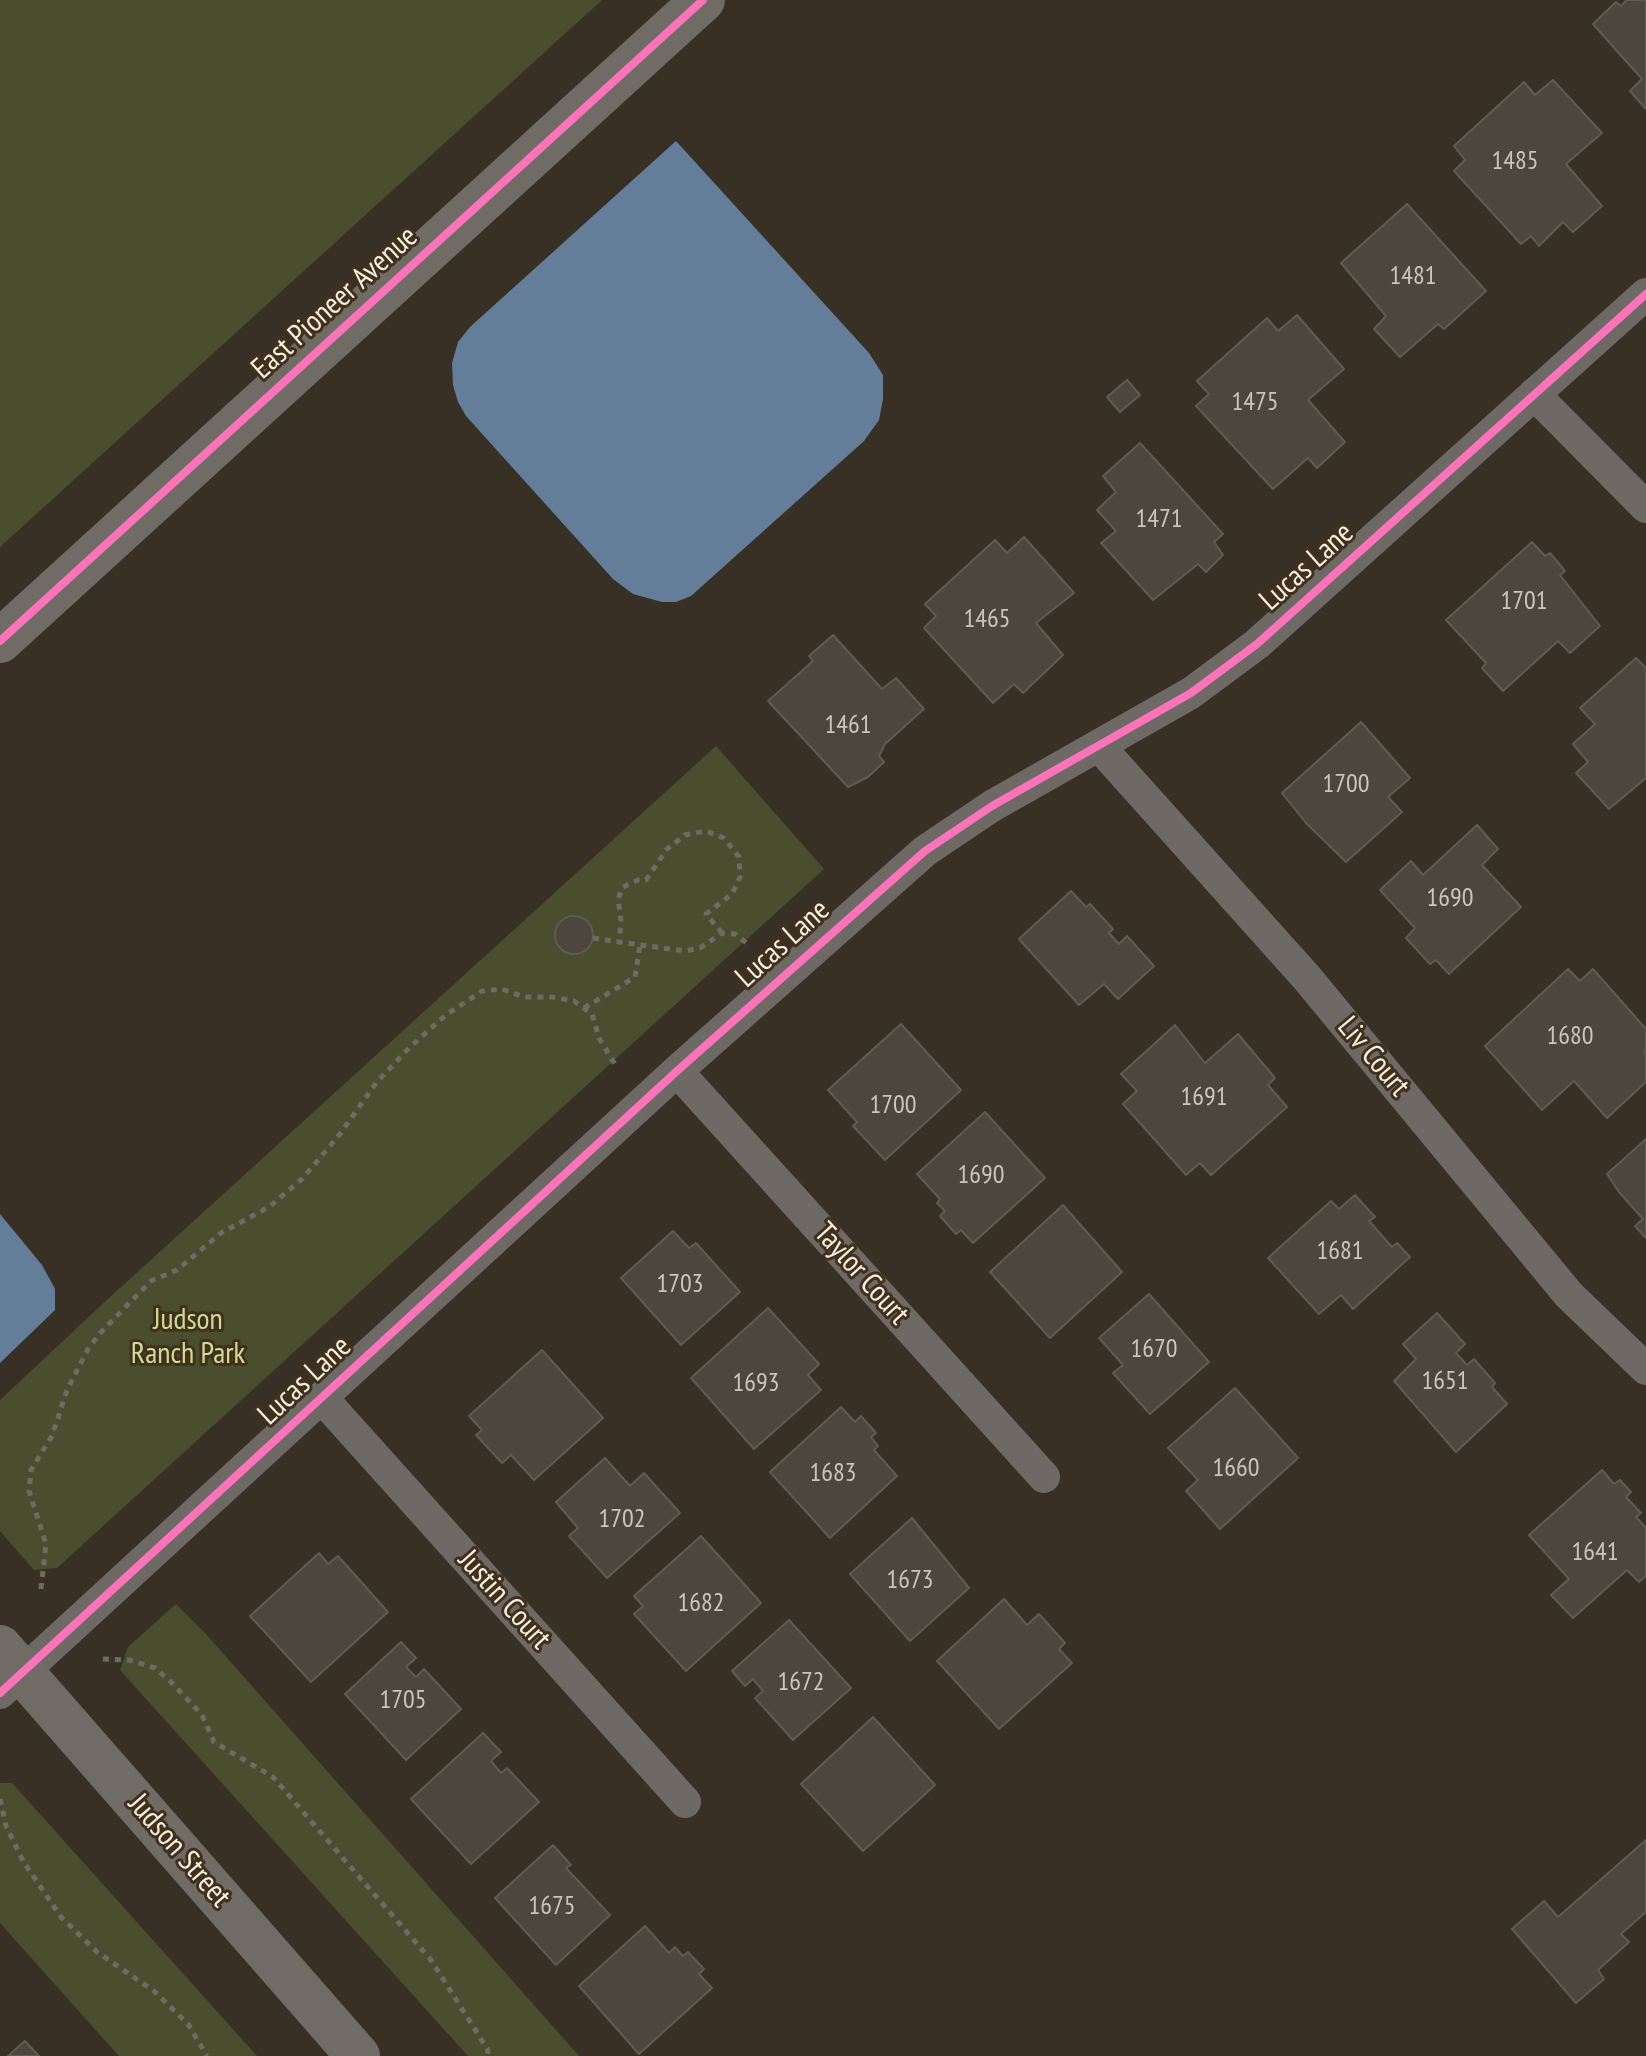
<!DOCTYPE html>
<style>
body{margin:0}
canvas{display:block;background:#383025}
</style>
<canvas width="1646" height="2056"></canvas>
<script>
const context = document.querySelector('canvas').getContext('2d');
context.lineJoin = 'round';
function fillPath(path, color) { context.fillStyle = color; context.fill(path, 'evenodd'); }
const toPath = rows => new Path2D(rows.map(r => 'M' + r).join(''));
function trace(path, color, width, dash) { context.strokeStyle = color; context.lineWidth = width; context.lineCap = dash ? 'butt' : 'round'; context.setLineDash(dash || []); context.stroke(path); }
function drawText(font, color, halo, rows, align = 'center') {
  context.font = font + ' "PT Sans Narrow",sans-serif'; context.lineWidth = 6; context.setLineDash([]); context.textBaseline = 'middle'; context.strokeStyle = halo; context.fillStyle = color; for (const [text, x, y, turn = 0] of rows) {
    context.save(); context.translate(x, y); context.rotate((+turn || 0) * Math.PI / 180); context.textAlign = isNaN(turn) ? turn : align; if (halo) context.strokeText(text, 0, 0); context.fillText(text, 0, 0); context.restore();
  }
}
fillPath(toPath([
 [0,0,602,0,0,547],
 [716,746,824,869,57,1568,34,1570,0,1531,0,1400,109,1298],
 [176,1604,205,1633,579,2056,468,2056,120,1670,128,1647],
 [0,1783,12,1783,257,2056,119,2056,0,1923]
]), '#4b4d2f');
fillPath(toPath([
 [676,141,869,353,883,375,883,399,879,420,864,441,691,596,676,602,662,602,633,594,613,579,466,416,458,402,453,385,452,363,458,342,470,327],
 [0,1214,42,1265,55,1289,55,1310,0,1363]
]), '#647e9a');
const building = toPath([
 [1627,0,1646,0,1646,109,1630,91,1642,79,1593,24,1616,2,1621,6,1627,0],
 [1553,80,1602,133,1566,164,1602,206,1573,232,1563,222,1539,246,1531,236,1521,244,1454,171,1465,160,1454,146,1524,82,1535,95,1553,80],
 [1407,204,1486,291,1444,329,1438,324,1400,357,1374,329,1386,316,1341,263,1407,204],
 [1297,315,1344,369,1308,400,1345,442,1317,468,1308,458,1273,489,1196,406,1209,394,1197,381,1267,318,1278,331,1297,315],
 [1127,380,1140,395,1120,412,1107,397,1127,380],
 [1140,443,1223,534,1214,542,1223,555,1206,572,1198,564,1153,600,1101,543,1116,531,1097,510,1116,492,1103,476,1140,443],
 [1024,537,1074,593,1036,623,1063,655,1023,693,1014,684,993,703,924,628,936,616,925,604,995,540,1007,553,1024,537],
 [1532,542,1545,556,1550,553,1565,571,1560,575,1600,626,1570,653,1558,641,1503,691,1482,668,1486,663,1446,620,1532,542],
 [833,635,882,689,896,678,924,709,885,744,879,756,884,762,868,777,848,787,768,701,813,661,809,656,833,635],
 [1636,658,1646,668,1646,778,1609,809,1576,773,1588,762,1573,744,1595,724,1580,708,1636,658],
 [1361,722,1410,778,1388,797,1402,812,1346,862,1306,823,1282,793,1361,722],
 [1477,825,1498,849,1482,865,1521,907,1449,974,1436,960,1430,964,1406,938,1415,928,1380,890,1411,861,1423,875,1477,825],
 [1071,891,1086,907,1090,904,1113,929,1109,933,1119,944,1127,936,1154,966,1118,999,1104,984,1079,1005,1019,939,1071,891],
 '555 935a19 19 0 1 1 38 0a19 19 0 1 1-38 0Z',
 [1568,969,1580,981,1593,969,1646,1029,1646,1050,1644,1052,1646,1055,1646,1082,1607,1118,1574,1081,1542,1110,1485,1046,1568,969],
 [901,1024,961,1090,885,1160,853,1126,857,1122,828,1090,901,1024],
 [1175,1025,1205,1063,1238,1034,1275,1078,1268,1085,1287,1107,1211,1175,1200,1163,1186,1175,1123,1104,1137,1091,1121,1074,1175,1025],
 [985,1112,1045,1178,973,1243,961,1230,956,1234,940,1216,945,1211,937,1203,940,1199,917,1174,985,1112],
 [1646,1139,1646,1238,1635,1226,1643,1219,1619,1192,1607,1174,1646,1139],
 [1355,1195,1375,1217,1369,1221,1392,1247,1397,1243,1410,1257,1353,1309,1341,1295,1319,1314,1268,1258,1331,1201,1339,1209,1355,1195],
 [1063,1205,1122,1272,1050,1338,990,1272,1063,1205],
 [673,1231,689,1248,696,1243,740,1292,681,1345,621,1278,673,1231],
 [1149,1294,1209,1362,1150,1414,1113,1373,1123,1365,1099,1338,1149,1294],
 [768,1308,819,1364,808,1375,821,1390,754,1449,691,1378,768,1308],
 [1437,1313,1465,1344,1456,1353,1467,1365,1474,1359,1495,1383,1492,1387,1507,1404,1456,1452,1394,1381,1416,1359,1403,1344,1437,1313],
 [542,1350,603,1418,534,1480,511,1455,502,1463,476,1435,482,1430,469,1416,542,1350],
 [1235,1388,1298,1458,1220,1529,1186,1491,1198,1480,1168,1448,1235,1388],
 [841,1407,855,1422,861,1416,876,1433,871,1437,878,1446,874,1450,897,1476,830,1538,770,1472,841,1407],
 [605,1458,630,1486,644,1473,680,1513,607,1578,569,1536,578,1528,556,1502,605,1458],
 [1602,1470,1614,1484,1620,1480,1631,1492,1626,1497,1641,1513,1636,1517,1646,1528,1646,1576,1639,1582,1627,1570,1573,1618,1551,1595,1569,1579,1529,1535,1602,1470],
 [912,1518,969,1588,910,1641,850,1574,912,1518],
 [701,1536,761,1603,686,1671,634,1614,643,1606,634,1596,701,1536],
 [319,1553,328,1564,338,1556,388,1612,311,1682,250,1616,319,1553],
 [1004,1599,1027,1625,1039,1614,1065,1643,1059,1649,1072,1663,999,1729,937,1661,1004,1599],
 [789,1620,851,1688,793,1740,755,1698,763,1691,753,1679,745,1686,732,1671,789,1620],
 [401,1642,416,1658,406,1667,416,1677,424,1669,461,1709,406,1760,345,1694,401,1642],
 [873,1717,935,1785,863,1851,801,1784,873,1717],
 [483,1733,501,1752,491,1761,501,1773,507,1768,539,1802,471,1864,411,1799,483,1733],
 [1646,1840,1646,1912,1621,1934,1629,1942,1598,1970,1604,1979,1576,2003,1512,1929,1544,1901,1558,1917,1646,1840],
 [553,1845,571,1865,566,1868,610,1915,556,1965,495,1898,553,1845],
 [645,1926,669,1953,675,1947,683,1956,688,1952,704,1969,699,1974,712,1988,639,2054,579,1986,645,1926],
 [25,2041,39,2056,8,2056,25,2041]
]);
fillPath(building, '#4c463d');
trace(building, '#615a51', 2);
trace(toPath([
 [722,933,706,914,732,894,740,877,739,857,724,838,706,831,685,835,667,849,646,880,638,880,623,887,618,899,621,920,619,942,685,951,700,948,722,933,735,934,749,945],
 [593,938,619,942],
 [584,1008,635,977,640,945],
 [41,1589,46,1544,29,1491,31,1470,52,1436,67,1390,88,1349,102,1331,151,1281,177,1270,221,1233,269,1207,302,1179,340,1134,376,1083,410,1047,446,1015,482,991,502,989,524,997,552,997,574,1001,592,1014,599,1038,616,1066],
 [103,1659,129,1660,155,1668,171,1682,202,1715,214,1742,273,1777,431,1960,488,2050,487,2056],
 [0,1799,6,1826,23,1861,61,1917,97,1952,154,1991,188,2024,207,2056]
]), '#6f6a63', 5, [6, 6]);
trace(toPath([
 [1534,394,1646,507],
 [1099,746,1307,978,1569,1295,1646,1369],
 [677,1071,1044,1477],
 [322,1398,685,1802],
 [0,1693,677,1071,925,851,992,806,1191,693,1257,644,1646,294]
]), '#6e6964', 32);
trace(toPath([
 [0,641,703,0],
 [0,1647,358,2056]
]), '#706c65', 44);
trace(toPath([
 [0,641,703,0],
 [0,1693,677,1071,925,851,992,806,1191,693,1257,644,1646,294]
]), '#fb73b8', 8);
drawText('26px', '#cdc5b9', null, [
 ["1485",1515,162],
 ["1481",1413,277],
 ["1475",1255,403],
 ["1471",1159,520],
 ["1701",1524,602],
 ["1465",987,620],
 ["1461",848,726],
 ["1700",1346,785],
 ["1690",1450,899],
 ["1680",1570,1037],
 ["1691",1204,1098],
 ["1700",893,1106],
 ["1690",981,1176],
 ["1681",1340,1252],
 ["1703",680,1285],
 ["1670",1154,1350],
 ["1651",1445,1382],
 ["1693",756,1384],
 ["1660",1236,1469],
 ["1683",833,1474],
 ["1702",622,1520],
 ["1641",1595,1553],
 ["1673",910,1581],
 ["1682",701,1604],
 ["1672",801,1683],
 ["1705",403,1701],
 ["1675",552,1907]
]);
drawText('30px', '#f8efe2', '#40311d', [
 ["East Pioneer Avenue",335,303,-42],
 ["Lucas Lane",1307,567,-42],
 ["Lucas Lane",783,944,-42],
 ["Liv Court",1373,1057,50],
 ["Taylor Court",861,1274,48],
 ["Lucas Lane",305,1381,-43],
 ["Justin Court",504,1600,48],
 ["Judson Street",179,1851,49]
]);
drawText('30px', '#d2db96', '#40311d', [
 ["Judson",188,1320],
 ["Ranch Park",188,1354]
]);
</script>
